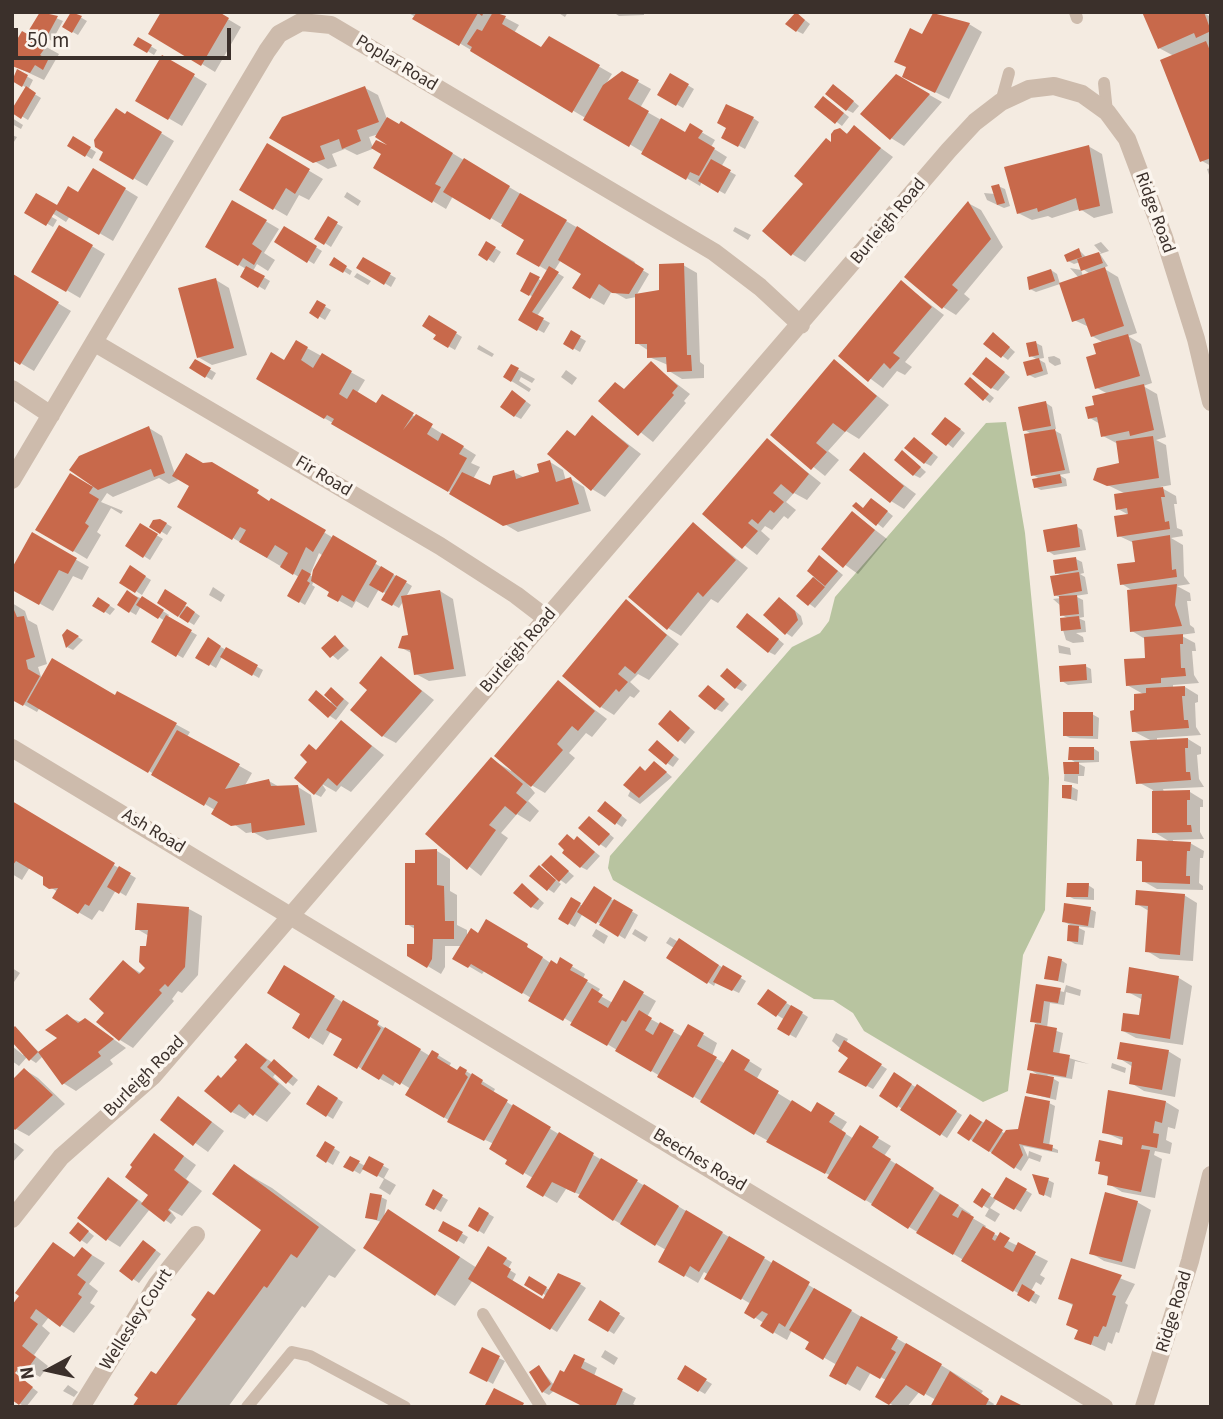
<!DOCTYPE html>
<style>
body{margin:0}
#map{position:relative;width:1223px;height:1419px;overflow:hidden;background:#f4ebe1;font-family:"Source Sans 3",sans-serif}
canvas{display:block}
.frame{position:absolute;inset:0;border:14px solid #3b302b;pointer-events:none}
.north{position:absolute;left:14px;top:1335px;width:70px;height:70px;-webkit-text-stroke:5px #fbf5ee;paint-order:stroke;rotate:262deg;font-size:19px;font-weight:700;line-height:28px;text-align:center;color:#3b302b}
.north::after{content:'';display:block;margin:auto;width:24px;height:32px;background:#3b302b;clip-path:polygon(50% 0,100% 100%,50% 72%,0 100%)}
.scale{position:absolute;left:14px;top:28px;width:217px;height:32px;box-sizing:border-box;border:4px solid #3b302b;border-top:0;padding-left:9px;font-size:21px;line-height:24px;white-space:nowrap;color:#3b302b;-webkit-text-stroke:5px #fbf5ee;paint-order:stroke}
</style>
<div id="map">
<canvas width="1223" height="1419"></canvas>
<div class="frame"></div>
<div class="north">N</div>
<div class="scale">50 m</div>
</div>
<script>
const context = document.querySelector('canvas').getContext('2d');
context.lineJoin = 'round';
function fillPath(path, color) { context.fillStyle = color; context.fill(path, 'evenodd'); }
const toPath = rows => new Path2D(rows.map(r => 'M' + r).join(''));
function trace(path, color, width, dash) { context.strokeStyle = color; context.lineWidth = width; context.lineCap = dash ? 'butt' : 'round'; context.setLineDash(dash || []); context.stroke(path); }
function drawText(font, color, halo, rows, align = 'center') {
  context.font = font + ' "Source Sans 3",sans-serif'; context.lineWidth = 7; context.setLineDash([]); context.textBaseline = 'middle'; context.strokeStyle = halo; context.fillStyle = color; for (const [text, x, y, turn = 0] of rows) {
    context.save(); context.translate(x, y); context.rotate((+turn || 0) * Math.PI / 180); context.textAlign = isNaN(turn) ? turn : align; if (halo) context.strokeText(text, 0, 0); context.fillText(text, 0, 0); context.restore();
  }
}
fillPath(toPath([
 [1006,422,1025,533,1049,778,1045,910,1023,955,1008,1091,983,1102,864,1031,853,1013,833,1000,814,999,613,880,608,868,610,856,792,647,820,633,829,621,835,597,986,423]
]), '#b8c4a0');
fillPath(toPath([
 [42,12,63,21,52,41,32,30],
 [216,12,241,27,215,72,151,33],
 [407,12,501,12,500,15,519,25,514,33,542,49,549,38,612,74,606,84,622,73,651,89,640,108,686,134,691,126,715,140,711,147,727,157,721,167,736,175,725,194,702,181,700,186],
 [557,12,568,12,565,17],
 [613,12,644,12,644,15,619,16],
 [1202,12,1211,17,1211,166,1202,161,1174,56,1159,48],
 [73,13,87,21,78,35,64,27],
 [801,17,810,24,803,34,797,31],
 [969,24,982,32,949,99,917,83,923,36],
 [23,34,59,54,44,80,12,65],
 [139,39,157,50,154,55,136,44],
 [163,57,207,84,182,126,137,100],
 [18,71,33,80,28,90,41,98,28,120,13,111,27,88,13,80],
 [671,75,694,89,683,108,659,94],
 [896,76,942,102,904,146,891,138],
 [365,88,378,95,387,119,415,131,635,262,634,265,649,274,636,296,661,291,683,265,697,273,700,362,704,365,704,378,682,379,669,371,668,365,649,357,649,351,637,343,636,297,626,299,612,291,604,305,574,288,583,273,561,260,554,271,564,277,537,316,550,323,544,333,520,320,533,297,522,290,531,275,542,281,548,271,518,253,527,239,453,196,446,209,376,167,384,154,375,148,357,155,345,149,332,154,337,166,328,169,272,137],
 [379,134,389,144,387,148,373,148,369,137],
 [840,90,859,106,853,113,847,110],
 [830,102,849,117,842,126,817,107],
 [128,113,174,141,147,186,101,159],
 [12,118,23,125,21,129,12,124],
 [753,118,759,122,745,149,723,137],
 [854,128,893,157,805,262,792,254,806,183,832,144],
 [12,135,17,137,12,145],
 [74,138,96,152,92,159,69,145],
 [267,146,323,179,309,200,299,195,287,216,242,190],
 [1088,146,1102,154,1113,213,1094,218,1080,209,1052,218,1048,216,1032,220,1018,213],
 [1211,168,1211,181,1207,169],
 [94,170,138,197,113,241,70,216,66,222,52,213,50,216,57,220,53,227,27,212,58,208,79,194],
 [998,186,1005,189,1010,206,1004,208,987,200,984,193,995,194],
 [347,192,361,201,358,206,344,197],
 [233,202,279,229,264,253,275,260,268,271,257,264,253,271,270,281,265,290,242,276,246,269,207,246],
 [968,203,981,210,1003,247,964,294,970,299,956,315,943,307],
 [328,219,343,227,331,247,317,238],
 [60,227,105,254,80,298,34,271],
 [735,227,751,235,748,240,733,231],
 [285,228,322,251,314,264,277,241],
 [1101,242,1109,251,1100,254,1108,266,1103,268,1118,277,1137,333,1128,336,1141,344,1152,383,1143,386,1157,394,1166,437,1156,440,1166,445,1171,485,1160,487,1176,496,1177,504,1174,504,1177,528,1182,530,1183,536,1171,538,1183,545,1184,576,1190,584,1177,586,1190,593,1191,601,1187,601,1190,625,1194,628,1195,633,1180,635,1195,643,1196,651,1192,651,1194,675,1199,683,1173,685,1173,688,1185,687,1198,695,1198,702,1195,703,1196,727,1201,735,1157,738,1157,741,1188,739,1201,747,1201,754,1197,755,1199,779,1204,787,1163,789,1164,792,1190,792,1203,800,1203,807,1200,807,1200,832,1204,839,1173,840,1173,843,1190,843,1204,851,1203,858,1200,858,1199,883,1203,886,1203,890,1157,889,1143,881,1144,863,1138,860,1172,843,1154,832,1153,790,1138,782,1152,741,1133,731,1136,712,1145,695,1127,685,1147,659,1145,639,1132,631,1133,591,1122,584,1137,563,1134,543,1119,536,1129,515,1118,509,1126,494,1095,479,1121,464,1118,444,1103,436,1100,424,1090,418,1108,394,1097,388,1098,355,1104,343,1092,336,1089,327,1074,320,1079,278,1070,268,1081,270,1083,276,1090,274,1083,269,1080,262,1074,264,1068,261,1079,250,1087,258,1101,253,1094,245],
 [487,243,501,252,494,263,480,254],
 [363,259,396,278,391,287,358,267],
 [334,260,352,271,350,275,332,264],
 [1051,270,1057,274,1060,284,1036,292,1030,289],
 [357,273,371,281,368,285,354,277],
 [14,277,71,311,34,371,12,358],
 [216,280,229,288,247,355,212,365,198,357],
 [902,283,944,315,905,362,912,367,905,375,897,371,883,388,840,356],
 [317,302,331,310,325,320,312,312],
 [430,317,462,337,455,350,436,339,439,334],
 [572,333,586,341,580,352,566,344],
 [999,338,1015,352,1008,360,986,344],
 [296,342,365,380,357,393,377,405,382,396,476,455,471,463,480,467,473,479,491,488,514,472,525,478,542,474,550,462,563,470,566,481,571,479,584,487,591,511,518,532,258,379,285,362],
 [1036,343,1042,346,1044,358,1038,359,1045,363,1048,374,1035,378,1029,375,1038,360,1031,356],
 [479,345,494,354,492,357,477,349],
 [1054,356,1060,359,1061,364,1055,366,1049,362,1048,357],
 [195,361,216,373,212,380,191,368],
 [834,362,889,405,859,439,846,431,828,451,839,460,825,476,773,435],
 [992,363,1010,377,998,391,992,388],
 [651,364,690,394,684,401,686,403,653,442,601,401,616,384,625,390],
 [512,366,535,379,532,383,521,377,519,381,531,389,529,392,505,377],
 [566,370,577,378,572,385,561,377],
 [976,383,994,398,990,403,966,384],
 [519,396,531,405,521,419,515,416],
 [1046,403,1052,407,1056,429,1052,429,1061,434,1070,473,1059,475,1066,479,1067,486,1041,490,1035,487,1040,479,1033,475,1033,435,1025,430],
 [593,417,641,454,605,497,592,489,576,437],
 [951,422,965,433,953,448,934,433],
 [149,428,162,436,175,474,248,490,271,503,271,500,412,586,406,597,440,591,453,599,466,676,429,681,416,674,413,654,400,647,410,637,404,600,399,608,383,599,387,594,379,589,368,608,356,601,352,608,329,595,332,591,314,581,312,585,315,587,305,605,289,595,299,577,179,506,192,485,176,476,178,480,169,484,159,478,113,497,107,493,101,502,123,511,121,514,111,508,97,532,101,535,87,559,37,529,92,486],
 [319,553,323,556,314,578,310,575],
 [915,439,938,457,931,466,925,463],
 [767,440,821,483,807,500,794,493,786,502,796,510,788,519,784,516,772,530,765,526,761,531,770,539,757,555,704,514],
 [864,455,916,494,904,509,891,501],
 [908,456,926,472,920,478,914,475],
 [878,504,893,516,883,528,855,506,864,509],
 [853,513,887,539,858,574,823,549],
 [160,520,172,527,167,535,152,526],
 [693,524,748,568,718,603,711,599,681,636,668,628],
 [140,525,163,539,150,560,128,546],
 [1076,526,1082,530,1086,550,1054,555,1048,551],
 [32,535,89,567,82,580,73,576,53,611,12,588],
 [1076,559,1082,562,1084,573,1080,574,1085,577,1088,594,1075,596,1083,600,1084,617,1078,618,1085,621,1086,632,1076,633,1083,637,1084,642,1073,643,1066,640,1063,630,1069,619,1062,615,1061,606,1053,599,1061,598,1055,595,1062,576,1056,573],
 [826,561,843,575,815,608,799,596],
 [131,568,151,580,142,595,122,582],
 [213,587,225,595,221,602,209,595],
 [127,592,149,602,169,615,167,618,197,635,183,658,153,641,165,621,141,606,136,615,119,605],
 [166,592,200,616,194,625,178,615],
 [99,599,115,609,110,615,95,605],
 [626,602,679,644,649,680,638,674,630,682,640,691,634,698,630,696,614,715,601,707],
 [785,602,801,616,803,624,792,637,786,633],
 [12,603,25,611,28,620,37,625,47,664,38,667,42,680,116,697,118,693,190,732,187,737,252,773,244,787,269,781,281,788,298,787,311,795,317,832,267,840,253,832,246,833,215,810,40,707,37,712,12,698],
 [754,619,784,644,775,655,769,652],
 [68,631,83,640,73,650,67,647,64,635],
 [335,637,349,650,338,660,324,648],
 [208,640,263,670,259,678,222,657,216,668,198,657],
 [1058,645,1070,648,1071,655,1059,653],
 [382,659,434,700,396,743,383,736,370,690],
 [1085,666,1091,669,1092,683,1068,685,1062,681],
 [728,670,747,685,742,691,736,688],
 [558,682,607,719,592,737,586,733,569,753,575,758,545,793,526,782,535,793,528,801,539,811,530,822,517,814,501,833,508,838,481,876,428,834,491,759,511,771],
 [714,690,729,704,722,712,716,709],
 [337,693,349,703,336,720,330,716,331,703],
 [1092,714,1099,718,1098,739,1070,738,1064,735],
 [676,716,695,732,685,744,661,724],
 [342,722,384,755,351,792,341,786,336,792,322,784,326,790,321,797,315,794,310,746,317,751],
 [663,746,679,759,673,767,667,763],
 [1093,748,1099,752,1099,762,1077,763,1085,767,1084,776,1078,776,1078,784,1064,781,1065,764,1078,764,1070,759],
 [660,767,672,777,640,804,628,796,640,768,647,772],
 [1072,787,1078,790,1077,801,1063,797],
 [12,806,136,878,126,896,116,890,103,912,99,910,92,920,54,898,58,892,45,884,45,876,30,867,22,880,12,874],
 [611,807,627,820,622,827,616,823],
 [595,822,614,838,606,848,600,844],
 [573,840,583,842,600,856,587,870,581,867],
 [437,851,450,859,450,891,457,895,457,925,467,930,467,938,500,929,552,964,558,966,561,960,585,974,583,979,600,989,597,994,613,1003,625,983,656,1001,647,1017,683,1037,689,1026,717,1043,712,1056,724,1063,746,1059,762,1069,756,1080,812,1114,818,1105,847,1122,841,1131,854,1139,861,1128,891,1146,884,1156,971,1214,969,1216,986,1226,984,1229,1048,1261,1040,1275,1045,1278,1041,1285,1036,1282,1031,1291,1040,1296,1036,1304,909,1227,830,1178,831,1176,754,1133,485,970,482,974,455,958,462,946,445,946,445,967,441,974,409,955,416,946,415,929,407,924,416,865],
 [551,857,574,876,566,884,559,879],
 [545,871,561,884,554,893,548,889],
 [1088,885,1094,889,1094,900,1074,899,1068,896],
 [528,889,544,903,538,910,532,907],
 [594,889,638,915,625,939,583,913,575,927,560,918,572,900,583,906],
 [1184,895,1197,903,1193,961,1160,959,1147,951,1149,911,1137,904],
 [189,909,202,916,198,975,182,993,178,991,172,999,174,1001,133,1048,120,1040,107,1012,123,962,142,974,147,968,149,936,137,929],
 [1090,909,1096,912,1094,928,1075,926,1085,931,1083,945,1075,944,1068,940,1070,925,1063,921],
 [596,929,608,936,604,944,592,936],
 [635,929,648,937,645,942,632,934],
 [670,937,746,981,739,993,716,982,714,986,668,957,674,948,666,943],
 [1061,960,1067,964,1064,983,1046,978],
 [12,968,20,973,14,982,12,981],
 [298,975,430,1056,433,1052,446,1060,451,1063,449,1067,458,1072,461,1068,495,1089,493,1093,519,1110,954,1373,983,1391,980,1395,994,1404,992,1407,932,1407,936,1400,920,1391,907,1407,896,1407,877,1396,886,1380,871,1372,860,1391,832,1375,837,1365,807,1348,812,1341,792,1330,787,1340,763,1326,764,1323,746,1312,751,1304,707,1278,709,1275,704,1272,698,1283,660,1261,666,1250,614,1220,581,1195,566,1189,557,1203,528,1186,533,1178,507,1163,510,1159,494,1144,466,1131,407,1094,411,1089,396,1080,393,1086,335,1054,344,1039,331,1031,323,1045,294,1027,303,1014],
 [1179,978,1192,986,1183,1045,1136,1038,1123,1031,1140,1017,1143,1000,1128,992],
 [1066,985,1081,990,1080,996,1066,992,1064,1005,1050,1003,1047,1028,1063,1033,1059,1055,1089,1064,1075,1061,1072,1079,1047,1075,1059,1082,1056,1100,1028,1093,1040,1076,1029,1069,1037,1024,1032,1021,1037,986,1064,992],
 [774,995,808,1017,796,1038,780,1029,785,1020,760,1004],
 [67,1017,98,1028,126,1048,110,1060,113,1064,76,1091,63,1083,43,1056,36,1063,27,1057,19,1066,12,1061,12,1046,23,1055,25,1054,15,1029,40,1053,60,1038],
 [836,1033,848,1039,846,1043,887,1069,873,1089,840,1072,850,1057,832,1041],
 [247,1045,273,1063,280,1065,298,1080,293,1086,276,1073,273,1077,291,1093,267,1122,251,1112,245,1119,232,1112,231,1070],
 [1168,1051,1181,1059,1175,1097,1144,1091,1131,1083,1133,1067,1119,1058],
 [1112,1063,1126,1068,1125,1073,1111,1068],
 [25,1070,38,1078,65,1104,29,1136,16,1129],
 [894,1074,962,1115,947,1138,881,1095],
 [318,1087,343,1102,333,1119,308,1104],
 [1110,1092,1166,1102,1179,1110,1175,1129,1168,1127,1166,1140,1172,1143,1170,1154,1155,1151,1154,1155,1162,1159,1155,1198,1122,1192,1109,1184,1110,1178,1100,1173,1102,1163,1097,1160,1123,1147,1124,1141,1104,1132],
 [1049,1103,1055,1106,1049,1146,1058,1150,1058,1153,1023,1146,1028,1157,1029,1151,1042,1156,1040,1162,1029,1158,1021,1171,960,1133,971,1116,1006,1134,1020,1131],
 [191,1106,224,1131,208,1152,162,1119],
 [155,1135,196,1165,186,1179,202,1191,182,1216,169,1209,176,1218,171,1224,150,1209,120,1247,107,1239,109,1179,143,1203,150,1194],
 [12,1141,24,1150,12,1163],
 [325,1143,340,1152,333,1165,318,1156],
 [351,1158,365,1166,369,1158,389,1169,384,1178,396,1185,390,1195,379,1188,384,1179,364,1168,360,1174,346,1166],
 [235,1167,272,1188,356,1250,335,1278,329,1275,305,1308,302,1306,228,1407,134,1407,264,1230],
 [1007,1179,1032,1194,1021,1212,997,1198,990,1208,1000,1214,995,1222,985,1216,989,1209,976,1201,982,1191,995,1199],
 [1048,1180,1054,1183,1051,1198,1041,1193],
 [434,1192,448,1200,441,1212,427,1204],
 [381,1197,387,1200,384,1217,408,1223,477,1268,489,1249,512,1262,508,1269,516,1274,512,1282,544,1301,547,1296,526,1284,529,1278,551,1291,580,1284,586,1288,557,1332,473,1280,455,1306,436,1294,381,1222,367,1217],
 [1137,1202,1151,1210,1135,1269,1104,1261,1091,1253],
 [480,1209,494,1217,484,1234,470,1225],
 [444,1223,468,1237,464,1244,440,1230],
 [84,1228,94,1236,87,1244,81,1240],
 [149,1245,161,1254,139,1283,122,1271],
 [82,1249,105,1263,89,1284,98,1291,90,1303,95,1306,74,1333,49,1317,42,1326,50,1333,34,1355,48,1366,40,1377,33,1373,29,1379,15,1371,12,1305,75,1259],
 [1072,1260,1135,1284,1125,1303,1128,1305,1119,1333,1116,1332,1112,1344,1108,1342,1105,1351,1077,1338,1079,1331,1068,1324,1074,1306,1060,1298],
 [601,1303,625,1318,614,1334,590,1319],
 [482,1350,505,1361,493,1384,471,1372],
 [605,1350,618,1358,614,1365,601,1357],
 [574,1356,597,1368,594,1376,636,1398,633,1404,639,1407,586,1407,555,1390,549,1395,543,1392,531,1373,539,1367,554,1385,565,1374],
 [685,1368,712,1384,705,1394,679,1379],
 [16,1375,38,1392,26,1407,20,1404],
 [68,1385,78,1392,74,1397,63,1391]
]), '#0003');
fillPath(toPath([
 [40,12,58,16,45,40,29,30],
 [71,12,82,16,72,33,62,27],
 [161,12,219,12,229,18,201,66,148,34],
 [417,12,484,12,482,16,478,13,459,46,412,19],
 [493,12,506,16,502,24,541,47,549,36,600,65,572,113,470,51,472,47,467,44,477,29,482,31],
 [796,12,805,20,796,32,785,24],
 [1142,12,1204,12,1211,31,1196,38,1194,33,1158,49],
 [933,13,970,23,935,93,902,77,906,67,894,62,910,28,922,34],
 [22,31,47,45,40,55,48,60,43,70,35,65,30,73,12,66,12,48],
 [138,37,152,45,147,53,133,45],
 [1206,41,1211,53,1211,158,1200,162,1160,60],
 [162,55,195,74,168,120,135,101],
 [17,69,28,75,22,87,12,81],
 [622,71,639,80,628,99,649,111,629,147,583,120,603,85],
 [670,73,689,84,676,106,657,95],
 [896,74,930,94,890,140,860,114],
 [833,84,854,101,846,111,825,94],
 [26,86,36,93,21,119,12,113,12,109],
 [365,86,379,122,357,130,361,141,342,149,339,139,320,146,325,159,313,163,269,138,282,117],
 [823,96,844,113,835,124,814,107],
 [726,104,754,117,738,147,721,138,726,128,717,123],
 [116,108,125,114,127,111,162,132,133,180,99,160,103,152,95,147,94,140],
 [387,117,399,124,401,121,453,153,435,184,441,187,432,203,373,168,381,154,371,148,376,140,387,145,375,137],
 [661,118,685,132,690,123,703,131,698,138,715,148,699,176,690,172,686,180,641,154],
 [854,125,881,148,791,256,762,231,803,184,794,176,826,138,831,142,831,134,834,130,840,128,847,134],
 [73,136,91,147,85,157,67,146],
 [267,143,310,169,295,194,286,188,273,210,239,190],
 [1089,145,1100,206,1079,211,1076,198,1038,212,1037,208,1017,214,1004,167],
 [464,158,510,186,490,220,443,192],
 [711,159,731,170,718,193,698,181],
 [93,168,126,188,99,235,56,210,46,226,24,213,36,193,57,205,68,186,78,192],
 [999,184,1005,203,997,205,991,186],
 [520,193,567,220,539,267,516,254,524,240,501,226],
 [232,200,267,220,252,244,262,251,254,265,243,258,238,266,205,247],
 [968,201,991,239,952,285,958,290,942,309,904,277],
 [328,216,338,222,324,245,314,239],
 [59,225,93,245,66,292,31,272],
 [284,226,317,246,307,263,274,242],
 [577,226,644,269,629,294,612,293,599,284,590,299,572,288,581,274,558,260],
 [486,241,496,247,487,261,478,255],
 [1079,248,1082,257,1067,262,1064,255],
 [1099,252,1103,263,1081,271,1077,259],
 [334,257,347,266,343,273,329,265],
 [363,257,391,273,384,285,356,268],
 [684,263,687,355,691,355,692,371,667,372,666,357,647,358,647,344,635,344,635,294,659,290,659,264],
 [246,266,265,276,258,288,240,277],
 [549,266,559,272,532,312,544,318,537,331,518,320],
 [1105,267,1124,326,1091,337,1084,318,1072,322,1059,283],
 [1051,269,1055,281,1029,290,1027,277],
 [530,272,540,277,529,296,520,291],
 [13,274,59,302,20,365,12,360],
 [216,278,234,348,197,358,178,288],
 [901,280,932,307,893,353,900,358,890,369,884,363,868,382,838,356],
 [317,300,326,305,318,319,309,313],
 [429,315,457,332,448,348,433,339,436,335,422,326],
 [571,330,581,336,573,350,563,344],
 [993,332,1010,347,1001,358,983,344],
 [1128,334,1140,376,1095,389,1086,357,1096,354,1093,344],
 [296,340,308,347,301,360,313,368,322,353,352,371,339,394,347,399,353,389,376,403,382,394,414,413,403,430,416,414,433,424,427,434,438,441,442,433,464,446,459,454,467,458,448,492,331,424,334,419,327,415,324,419,256,379,271,352,284,360],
 [1036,341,1039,355,1029,357,1026,343],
 [986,357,1005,372,991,389,972,374],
 [1039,358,1043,371,1027,376,1023,362],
 [195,359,211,368,205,378,189,368],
 [834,359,877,396,845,432,833,423,816,443,827,452,811,470,770,435],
 [651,361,678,386,672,393,674,395,638,436,598,401,615,382,624,389],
 [511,364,519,368,511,382,503,377],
 [970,377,989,394,983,401,964,384],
 [1144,384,1154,430,1130,436,1129,431,1101,437,1097,417,1088,419,1085,407,1094,405,1092,396],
 [512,390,526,401,514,417,500,407],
 [1046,401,1051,426,1023,431,1018,407],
 [592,415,629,446,591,491,547,454,567,430,575,436],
 [945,417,961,429,946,446,931,434],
 [149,426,165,473,154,477,151,469,98,490,69,470,79,456],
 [1055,429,1065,470,1031,476,1024,434],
 [1153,436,1159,478,1107,486,1093,480,1097,468,1119,463,1116,441],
 [914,437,933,453,924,464,904,448],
 [767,438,809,474,793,494,781,484,773,493,784,502,774,513,770,510,758,524,752,519,748,523,758,531,742,549,702,514],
 [902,450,921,467,913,476,894,460],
 [864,452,904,486,890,503,849,470],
 [186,453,203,463,212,462,259,490,257,493,269,501,271,498,326,530,313,552,306,547,293,575,280,567,288,553,275,545,267,558,239,542,246,530,240,527,232,540,177,507,189,486,172,476],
 [550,460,556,482,571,477,579,504,503,526,449,494,462,472,490,485,493,476,514,470,516,479,539,472,537,464],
 [70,473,93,487,89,493,99,499,85,523,89,526,73,552,35,530],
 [1060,474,1062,483,1034,488,1032,479],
 [1163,487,1165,497,1161,497,1165,522,1169,521,1170,529,1117,537,1114,516,1128,514,1127,508,1116,510,1114,494],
 [871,498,888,511,876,526,852,506,856,502,863,508],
 [852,511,875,530,843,568,821,549],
 [160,519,167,523,160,534,149,527,153,520],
 [693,522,736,560,703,597,698,592,667,630,628,597],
 [140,523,158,534,143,558,125,546],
 [1077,524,1080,547,1047,552,1043,530],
 [32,532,77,558,68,574,59,570,39,605,12,590,12,568],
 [333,535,377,561,354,602,342,595,338,602,327,596,329,592,311,581,313,570],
 [1170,535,1172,570,1176,569,1177,577,1120,585,1117,564,1135,562,1132,541],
 [819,555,838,571,825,586,807,571],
 [1076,557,1078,570,1055,574,1053,560],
 [130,565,146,576,135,593,119,583],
 [381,566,394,574,383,593,369,585],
 [302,569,311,574,307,581,310,583,299,603,287,596],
 [1079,572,1082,591,1054,596,1050,576],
 [396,575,407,581,392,606,381,600],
 [813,577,825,587,808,606,796,596],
 [1177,584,1175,605,1182,626,1130,632,1127,590],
 [165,589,187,603,178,617,157,603],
 [127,590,138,598,129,613,117,605],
 [440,590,454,669,414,675,410,650,398,648,402,636,408,635,401,596],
 [1077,595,1079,614,1060,616,1059,596],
 [142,596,164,610,158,619,136,605],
 [98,597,110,605,104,613,92,606],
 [779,597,795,611,798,620,785,635,763,615],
 [626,599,667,635,635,674,625,666,618,674,628,682,619,692,616,689,600,708,562,676],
 [12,605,17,617,24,616,31,643,35,657,26,660,28,669,40,676,23,706,12,700],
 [187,606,195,612,188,623,179,617],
 [747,613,779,639,768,653,736,627],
 [166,615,192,630,176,657,151,642],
 [1079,616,1081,629,1061,631,1060,618],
 [67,629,79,636,66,648,62,635],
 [1183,634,1183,644,1180,644,1181,668,1185,668,1186,676,1161,678,1161,683,1126,686,1124,659,1145,658,1144,637],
 [335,635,344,646,330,658,321,648],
 [208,637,221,646,209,666,195,658],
 [226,647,258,665,252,676,220,657],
 [381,656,422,691,382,737,350,710,367,690,359,683],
 [52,658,115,695,117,691,177,723,148,773,27,702],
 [1086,664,1087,680,1060,682,1059,666],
 [727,668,742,681,735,689,720,676],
 [558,680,595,711,578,731,572,726,557,744,563,750,531,787,494,756],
 [708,685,725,699,715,710,698,696],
 [1185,686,1185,696,1182,696,1184,720,1188,720,1189,728,1132,732,1130,711,1134,710,1134,694,1146,693,1146,688],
 [331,687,344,699,337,707,324,695],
 [316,690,337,708,328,718,308,700],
 [670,710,690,728,678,742,658,724],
 [1063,712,1093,712,1093,736,1063,736],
 [341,720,372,746,337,786,328,778,314,795,294,778,307,762,300,755,309,744,316,750],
 [177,730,240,764,225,789,269,779,271,786,298,785,305,825,252,833,251,823,231,826,211,814,218,802,209,797,204,806,151,775],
 [1188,738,1188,748,1185,748,1186,772,1190,772,1191,780,1136,784,1130,741],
 [657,740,674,755,666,765,648,750],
 [1069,747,1094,747,1094,760,1068,760],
 [491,757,523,784,516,793,527,802,516,815,505,806,489,825,496,830,467,870,425,834],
 [654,761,667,772,639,798,623,785,640,766,645,771],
 [1063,762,1079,762,1079,774,1064,774],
 [1062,785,1072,785,1071,799,1062,798],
 [1190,790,1190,800,1187,800,1187,825,1191,825,1192,832,1152,833,1152,791],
 [12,801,115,863,89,906,85,904,78,914,52,898,58,888,49,889,43,885,43,877,16,861,12,866],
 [605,801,622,815,615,825,597,811],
 [589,816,610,834,599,846,578,828],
 [567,834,574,840,577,836,595,852,580,868,562,853,564,850,558,844],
 [1137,839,1191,842,1190,851,1187,851,1186,876,1190,876,1190,884,1142,882,1142,861,1136,861],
 [437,849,437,885,444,886,445,921,454,921,454,939,433,939,432,959,427,968,407,956,407,944,414,944,414,925,405,925,405,863,415,863,415,850],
 [551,855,569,871,559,882,541,865],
 [539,865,556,880,547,891,529,876],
 [119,866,131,873,119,894,107,887],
 [522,883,539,899,531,908,513,893],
 [1067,883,1089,883,1088,897,1066,897],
 [594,886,612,898,596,924,577,912],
 [1136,890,1185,894,1180,955,1145,952,1148,906,1135,905],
 [571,897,581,903,568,925,558,919],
 [614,899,633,910,618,937,599,925],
 [137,903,189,907,185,967,168,987,165,984,159,990,162,993,119,1041,96,1022,104,1013,89,999,123,960,139,974,145,968,139,962,140,946,146,946,148,930,135,930],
 [1064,903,1091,907,1088,926,1062,922],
 [486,919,528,944,527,947,543,957,522,994,471,964,468,968,452,959,471,928,478,933],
 [1068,925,1079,926,1078,942,1067,941],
 [679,938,719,965,707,984,666,958],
 [1048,956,1062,959,1058,981,1044,979],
 [560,957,573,965,570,970,588,980,563,1021,528,1001,551,960,557,964],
 [284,965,335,996,309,1039,292,1028,300,1014,267,993],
 [723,965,742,976,732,991,713,982],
 [1129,967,1179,976,1170,1039,1121,1031,1123,1013,1139,1015,1142,994,1126,993],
 [624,980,644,992,626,1022,622,1020,607,1046,570,1025,592,988,603,995,598,1002,608,1008],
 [1036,984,1061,988,1058,1003,1044,1001,1041,1023,1030,1022],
 [768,989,787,1002,776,1017,757,1004],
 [343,1000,379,1021,377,1025,381,1028,357,1069,333,1055,342,1039,326,1030],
 [791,1005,803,1012,789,1036,777,1029],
 [639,1010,652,1018,645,1030,648,1032,653,1035,660,1022,674,1030,651,1072,615,1051],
 [67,1014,78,1023,85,1018,114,1039,98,1052,101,1056,62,1085,38,1052,29,1061,12,1042,12,1029,15,1026,38,1052,57,1038,45,1030],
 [688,1024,704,1033,697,1046,717,1057,693,1098,657,1077],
 [1035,1024,1057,1028,1053,1052,1070,1055,1066,1077,1027,1070],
 [385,1027,421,1049,400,1085,383,1074,379,1080,361,1069],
 [844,1040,882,1064,866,1087,838,1072,848,1058,838,1051],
 [1120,1042,1169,1050,1162,1090,1129,1084,1132,1062,1117,1059],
 [246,1043,267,1060,260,1068,279,1084,253,1116,239,1104,231,1113,204,1091,218,1075,221,1078,237,1060,234,1057],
 [732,1049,750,1060,744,1070,779,1091,754,1135,700,1102],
 [432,1050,439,1054,437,1058,457,1070,460,1066,467,1070,465,1074,468,1077,444,1118,405,1095],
 [274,1059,293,1076,286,1084,267,1067],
 [24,1068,53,1095,15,1130,12,1127,12,1080],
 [894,1072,912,1084,897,1108,879,1096],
 [472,1073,483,1080,481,1084,508,1100,484,1141,447,1122],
 [1030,1073,1054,1077,1050,1098,1026,1093],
 [917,1084,957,1111,940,1136,900,1110],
 [318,1085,338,1098,326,1117,306,1104],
 [1108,1090,1166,1101,1162,1123,1155,1121,1153,1133,1159,1134,1157,1148,1142,1145,1141,1149,1150,1150,1141,1192,1107,1185,1108,1176,1098,1174,1100,1162,1095,1161,1099,1140,1122,1145,1123,1137,1102,1133],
 [178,1096,212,1122,193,1146,160,1120],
 [1025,1096,1050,1101,1043,1143,1053,1145,1052,1151,1019,1144,1023,1155,1014,1169,991,1153,1006,1130,1018,1129],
 [792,1100,811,1112,817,1102,835,1113,829,1122,846,1133,825,1174,766,1142],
 [513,1104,551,1127,523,1175,505,1164,507,1160,489,1149],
 [970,1114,982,1122,969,1141,957,1133],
 [986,1119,1003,1130,989,1152,972,1141],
 [860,1125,879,1137,872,1147,891,1159,865,1201,827,1178],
 [559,1132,594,1153,575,1193,552,1182,543,1197,526,1187],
 [154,1133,184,1156,174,1170,189,1182,168,1210,171,1213,164,1222,141,1204,148,1195,125,1177,132,1167,130,1165],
 [325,1141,335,1147,326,1163,316,1156],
 [350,1156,360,1161,353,1172,343,1167],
 [369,1156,384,1164,377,1177,362,1169],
 [601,1158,638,1180,613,1221,578,1197],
 [896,1163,934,1188,908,1229,871,1205],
 [234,1164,319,1227,297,1258,291,1254,267,1288,264,1286,175,1407,132,1407,138,1398,134,1395,151,1371,156,1374,196,1319,191,1315,208,1291,214,1295,261,1230,212,1194],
 [1032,1174,1049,1178,1044,1196,1039,1194],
 [108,1177,138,1200,106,1241,77,1218],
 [1006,1177,1027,1189,1014,1210,993,1198],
 [644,1184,679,1206,655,1246,620,1224],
 [982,1188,991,1194,982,1208,973,1202],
 [433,1189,443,1195,434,1210,425,1205],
 [1105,1192,1138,1201,1122,1262,1089,1254],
 [370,1193,382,1195,377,1220,365,1218],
 [940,1194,959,1205,952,1215,958,1218,962,1210,974,1217,953,1255,916,1233],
 [479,1207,489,1213,478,1232,468,1226],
 [388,1209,460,1257,435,1296,363,1248],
 [686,1210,723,1232,699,1272,690,1266,684,1277,658,1262],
 [443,1221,463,1232,457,1242,438,1231],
 [78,1222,89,1231,80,1242,69,1233],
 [983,1226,995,1233,992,1239,995,1241,1000,1232,1010,1238,1004,1247,1013,1252,1018,1242,1036,1252,1013,1292,961,1261],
 [729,1236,765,1257,741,1300,704,1279],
 [143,1240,156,1250,132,1281,119,1271],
 [53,1242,74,1257,82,1247,92,1255,77,1275,86,1282,78,1294,82,1297,60,1327,36,1309,30,1318,38,1324,22,1346,36,1357,26,1371,20,1366,15,1373,33,1387,19,1405,12,1400,12,1305,19,1296,15,1293],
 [488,1246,507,1258,503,1264,511,1269,507,1277,543,1299,558,1273,581,1283,550,1330,468,1279],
 [1071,1258,1122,1275,1112,1295,1116,1296,1106,1327,1103,1326,1098,1337,1094,1336,1091,1345,1074,1339,1078,1330,1066,1325,1073,1304,1058,1299],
 [773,1260,810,1282,785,1327,779,1323,773,1334,760,1326,768,1314,762,1311,754,1319,744,1313],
 [529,1276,547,1287,542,1296,524,1285],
 [1022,1284,1035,1292,1029,1302,1017,1295],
 [814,1288,852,1310,823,1360,805,1349,809,1342,789,1330],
 [600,1300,620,1313,608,1332,588,1320],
 [861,1316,898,1337,891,1349,896,1352,880,1379,857,1366,846,1385,829,1376],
 [906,1343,942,1364,924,1396,906,1385,889,1405,875,1397],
 [482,1347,500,1356,487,1382,469,1373],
 [574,1354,585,1359,581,1368,623,1389,615,1407,584,1407,550,1390,560,1370,564,1372],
 [539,1365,551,1384,542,1393,529,1372],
 [685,1365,707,1379,698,1392,677,1379],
 [950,1371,989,1399,985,1407,930,1407],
 [494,1388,524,1403,522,1407,484,1407],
 [1001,1395,1025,1407,995,1407]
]), '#c8694b');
trace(toPath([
 [1075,12,1077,18],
 [1104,83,1107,112],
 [1001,102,1009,73],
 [483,1314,541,1407],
 [247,1407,292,1352,310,1356,405,1407]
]), '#cdbbac', 12);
trace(toPath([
 [95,343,440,546,516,595,546,618],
 [12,389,51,415],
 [12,480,267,51,279,34,301,22,331,25,714,252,760,287,801,325],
 [12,748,1104,1407],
 [12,1219,61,1157,153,1076,949,150,975,122,1001,102,1029,89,1054,86,1082,94,1107,112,1127,139,1164,237,1196,339,1211,402],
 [81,1407,157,1284,196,1235],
 [1144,1407,1190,1261,1211,1175]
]), '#cdbbac', 18);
drawText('18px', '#3b302b', '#fbf5ee', [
 ["Poplar Road",396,64,31],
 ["Ridge Road",1154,213,70],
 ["Burleigh Road",889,222,-50],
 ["Fir Road",323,477,31],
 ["Burleigh Road",519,651,-49],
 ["Ash Road",153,832,31],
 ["Burleigh Road",145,1077,-45],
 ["Beeches Road",699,1161,31],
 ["Ridge Road",1175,1312,-73],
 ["Wellesley Court",137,1320,-57]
]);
</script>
